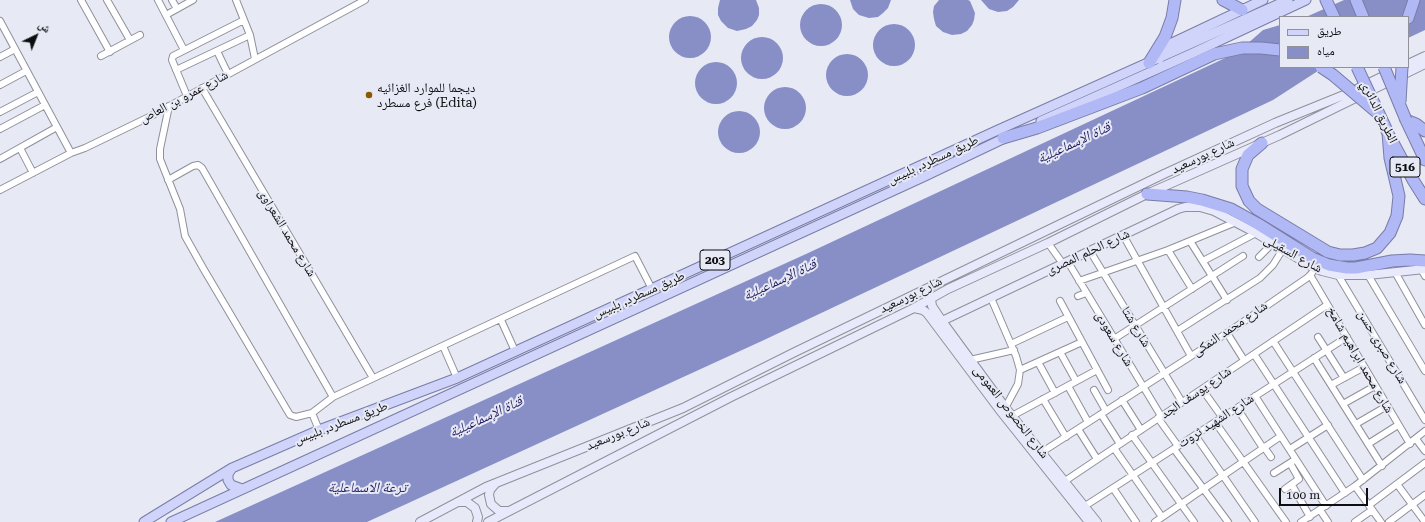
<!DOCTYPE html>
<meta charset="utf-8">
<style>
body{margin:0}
#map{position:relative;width:1425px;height:522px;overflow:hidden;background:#e7e9f4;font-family:"Roboto Serif","Noto Naskh Arabic",serif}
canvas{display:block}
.legend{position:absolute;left:1279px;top:16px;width:130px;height:52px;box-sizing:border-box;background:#e7e9f4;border:1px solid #909199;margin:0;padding:5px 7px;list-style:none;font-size:12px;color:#0d0e11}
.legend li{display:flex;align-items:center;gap:8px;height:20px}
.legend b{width:20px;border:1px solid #909199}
.north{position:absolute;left:16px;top:16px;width:40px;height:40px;-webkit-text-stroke:3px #e7e9f4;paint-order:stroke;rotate:43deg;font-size:11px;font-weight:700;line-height:16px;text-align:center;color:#0d0e11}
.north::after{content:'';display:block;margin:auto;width:14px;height:18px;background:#0d0e11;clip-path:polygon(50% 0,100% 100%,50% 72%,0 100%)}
.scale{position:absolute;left:1279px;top:488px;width:89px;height:18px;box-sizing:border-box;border:2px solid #0d0e11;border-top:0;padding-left:5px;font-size:12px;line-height:14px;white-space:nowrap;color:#0d0e11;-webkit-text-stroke:3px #e7e9f4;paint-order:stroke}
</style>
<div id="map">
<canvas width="1425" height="522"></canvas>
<ul class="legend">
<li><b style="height:5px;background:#d0d4fa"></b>طريق</li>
<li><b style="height:11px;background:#888fc7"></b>مياه</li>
</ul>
<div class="north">ش</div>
<div class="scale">100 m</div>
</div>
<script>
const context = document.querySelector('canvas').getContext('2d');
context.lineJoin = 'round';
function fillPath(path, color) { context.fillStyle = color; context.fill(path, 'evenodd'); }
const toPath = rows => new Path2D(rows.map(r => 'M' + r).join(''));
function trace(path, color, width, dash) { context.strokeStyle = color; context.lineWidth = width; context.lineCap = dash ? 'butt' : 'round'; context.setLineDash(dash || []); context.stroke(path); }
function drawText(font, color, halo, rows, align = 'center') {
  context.font = font + ' "Roboto Serif","Noto Naskh Arabic",serif'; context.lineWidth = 4; context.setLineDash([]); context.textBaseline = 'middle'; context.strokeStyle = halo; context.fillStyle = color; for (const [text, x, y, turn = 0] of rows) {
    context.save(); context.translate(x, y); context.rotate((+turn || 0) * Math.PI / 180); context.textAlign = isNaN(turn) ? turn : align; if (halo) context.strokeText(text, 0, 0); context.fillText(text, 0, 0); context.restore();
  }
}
fillPath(toPath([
 [720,0,756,0,759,8,759,15,757,20,752,26,746,29,737,31,728,28,721,21,718,15,718,8],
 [850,0,891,0,888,8,883,13,878,17,869,18,859,15,853,9],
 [939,0,968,0,970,1,975,13,974,20,972,25,967,31,961,34,952,35,943,32,936,26,934,19,933,12,934,6],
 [981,0,1019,0,1013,7,1007,11,998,12,989,9],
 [1344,0,1425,0,1425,30,1408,38,1408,17,1306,17],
 '800 25a21 21 0 1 1 42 0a21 21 0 1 1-42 0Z',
 '669 37a21 21 0 1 1 42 0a21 21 0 1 1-42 0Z',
 '873 45a21 21 0 1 1 42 0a21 21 0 1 1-42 0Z',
 [1280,25,1280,67,1324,67,1273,100,764,340,367,522,215,522,806,254,1238,52,1263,30],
 '741 58a21 21 0 1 1 42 0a21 21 0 1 1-42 0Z',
 '826 75a21 21 0 1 1 42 0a21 21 0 1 1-42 0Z',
 '695 83a21 21 0 1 1 42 0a21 21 0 1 1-42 0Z',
 '764 108a21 21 0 1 1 42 0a21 21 0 1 1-42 0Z',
 '718 132a21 21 0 1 1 42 0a21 21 0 1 1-42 0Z'
]), '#888fc7');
const street = toPath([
 [81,0,110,52],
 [107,0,130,40],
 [158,0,184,50],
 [172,0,177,9],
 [236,0,250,35,255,59],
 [166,15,193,0],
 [0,21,71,153],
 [217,51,228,74],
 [101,56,140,35],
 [0,57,15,49],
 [176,70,250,35],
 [0,85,26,71],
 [202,88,373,378],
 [187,96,172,60,173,56,244,20],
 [169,106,160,149,160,159,180,209,185,236,203,268,290,415,296,417,312,413,333,397,635,256,652,289],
 [0,112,38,92],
 [0,129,45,105],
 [20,148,33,173],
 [0,159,57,127],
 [168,180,193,166,198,165,202,168,333,397],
 [0,190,71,153,85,148,151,116,365,0],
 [1123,235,1191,356],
 [1190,241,1227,300],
 [1048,243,1063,264],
 [1168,250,1192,289],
 [1090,251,1182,402],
 [1259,257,1273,243],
 [1203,261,1256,233],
 [1068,262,1161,416],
 [1421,269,1425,276],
 [1395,272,1425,325],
 [1310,275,1410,444],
 [1338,275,1425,420],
 [1368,275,1425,371],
 [1079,281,1168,250,1236,222],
 [1078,296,1086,293],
 [991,298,1016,356,1020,370,1018,384,1004,410],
 [1060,301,1108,390],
 [501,320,515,351],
 [1177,331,1260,278,1273,265,1283,249],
 [1227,333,1244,360],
 [1318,337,1344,378],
 [1114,339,1243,256],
 [1273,341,1363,480],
 [1011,344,1068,317],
 [443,346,457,378],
 [1060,352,1076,381],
 [1254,354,1345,493],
 [1314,358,1382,466],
 [970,360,1014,350],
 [1038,362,1055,393],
 [1020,370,1082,342],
 [1331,385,1364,367],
 [1068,386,1088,422],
 [1202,389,1222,417],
 [1094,390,1106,411],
 [1255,396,1326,506],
 [1043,399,1066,437],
 [1122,400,1141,430],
 [1343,404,1375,386],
 [1237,408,1263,448],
 [312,413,319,430],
 [1101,414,1120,444],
 [1012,416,1097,370],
 [1158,418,1178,446],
 [1215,422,1286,522],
 [1356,424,1387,406],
 [1078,429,1097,459],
 [1132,435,1194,522],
 [1195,435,1255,522],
 [1416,439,1425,451],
 [1368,444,1398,425],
 [1264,447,1271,457],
 [1114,448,1162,517],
 [1174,449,1228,522],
 [1290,449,1328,425],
 [1042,452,1227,333,1307,278,1312,273,1314,268],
 [1274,473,1293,461],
 [1065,481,1327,305],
 [1397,484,1425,522],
 [1292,485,1310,517],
 [1355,486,1381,522],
 [1113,488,1136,522],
 [1285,489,1299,479,1290,463],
 [1369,505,1425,463],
 [1085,506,1347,337],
 [1320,510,1328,522],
 [1155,522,1281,436],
 [1301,522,1355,486,1425,431],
 [1355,522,1372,510],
 [1389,522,1425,495]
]);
const secondary = toPath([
 [1408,64,1425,56],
 [931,299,932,306,942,321,1005,407,1097,522],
 [914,308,923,310,927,313,1002,413,1089,522],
 [942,321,1178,209,1185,207,1200,207,1214,211,1256,233,1314,268,1322,271,1338,275,1368,275,1425,269],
 [496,483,490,490,489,495,491,504,499,511,508,511],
 [459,502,467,502,475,508,478,517,477,522],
 [420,522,486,487,683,408,795,352,1164,174,1275,123,1344,95,1402,67],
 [488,522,731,397,914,308,948,289,1048,243,1147,194,1280,135,1425,64]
]);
const primary = toPath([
 [1159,59,1163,51,1170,44,1263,0],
 [1041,121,1193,53,1306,0],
 [232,468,228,474,228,480,231,485,242,489],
 [144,522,232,468,319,430,457,378,998,130,1288,0],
 [171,522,923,177,1009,136]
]);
const highway = toPath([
 [1223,0,1242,10],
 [1326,0,1334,17],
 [1356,0,1363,17],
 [1408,18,1414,0],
 [1149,63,1165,37,1172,18,1175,0],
 [1406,120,1425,160],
 [1406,120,1416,124,1425,131],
 [1390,137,1413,180,1425,199],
 [1003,138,1037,128,1142,88,1214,54,1242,48,1261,48,1280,50],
 [1262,143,1248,155,1242,169,1242,186,1249,201,1257,209,1328,252,1340,255,1353,255,1365,253,1377,248,1390,233,1397,216,1399,196,1390,158,1388,133],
 [1147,194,1187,197,1202,200,1231,209,1258,224,1312,258,1329,265,1347,268,1356,268,1392,261,1410,260,1425,261]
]);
trace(street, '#8f909b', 8);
trace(secondary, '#8f909b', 10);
trace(primary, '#787ca6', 11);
trace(highway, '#787ca6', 13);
trace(street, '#fff', 6);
trace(secondary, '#e8eafc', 8);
trace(primary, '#d0d4fa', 9);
trace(highway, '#b1b8f6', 11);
const highwayBridge = toPath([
 [1321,67,1333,75,1379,114],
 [1357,67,1388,133],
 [1384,67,1406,120],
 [1400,102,1402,67]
]);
trace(highwayBridge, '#787ca6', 13, []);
trace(highwayBridge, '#b1b8f6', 11);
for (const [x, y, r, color] of [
 [369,95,4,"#8b5802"]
]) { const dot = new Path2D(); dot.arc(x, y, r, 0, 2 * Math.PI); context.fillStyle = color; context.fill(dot); trace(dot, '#e7e9f4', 1.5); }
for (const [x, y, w] of [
 [1405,167,30],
 [715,260,30]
]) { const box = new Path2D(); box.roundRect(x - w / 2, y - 10, w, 20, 3); context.fillStyle = '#e7e9f4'; context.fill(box); trace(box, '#0d0e11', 1); }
drawText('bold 12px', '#0d0e11', null, [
 ["516",1405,167],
 ["203",715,260]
]);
drawText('13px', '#0d0e11', '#e7e9f4', [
 ["ديجما للموارد الغزائيه",377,88],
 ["فرع مسطرد (Edita)",377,103]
], 'left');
drawText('13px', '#0d0e11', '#e7e9f4', [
 ["شارع عمرو بن العاص",184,97,-28],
 ["الطريق الدائري",1379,112,64],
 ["شارع بورسعيد",1203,156,-25],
 ["طريق مسطرد, بلبيس",933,160,-25],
 ["شارع محمد الشعراوى",287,233,59],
 ["شارع الحلم المصرى",1088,252,-25],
 ["شارع السقيلى",1293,254,29],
 ["طريق مسطرد, بلبيس",639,295,-24],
 ["شارع بورسعيد",911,295,-26],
 ["شارع شتا",1136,327,59],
 ["شارع محمد النمكى",1230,329,-34],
 ["شارع سعودى",1114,339,59],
 ["شارع صبرى حسن",1382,347,59],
 ["شارع محمد ابراهيم شامخ",1360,360,60],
 ["شارع يوسف الجد",1196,393,-34],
 ["شارع الخصوص العمومى",1011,412,52],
 ["شارع الشهيد ثروت",1216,421,-33],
 ["طريق مسطرد, بلبيس",341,423,-21],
 ["شارع بورسعيد",618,434,-22]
]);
drawText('italic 14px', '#221e61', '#e7e9f4', [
 ["قناة الإسماعيلية",1074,143,-25],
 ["قناة الإسماعيلية",780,280,-25],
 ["قناة الإسماعيلية",486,417,-25],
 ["ترعة الاسماعلية",367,488]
]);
</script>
